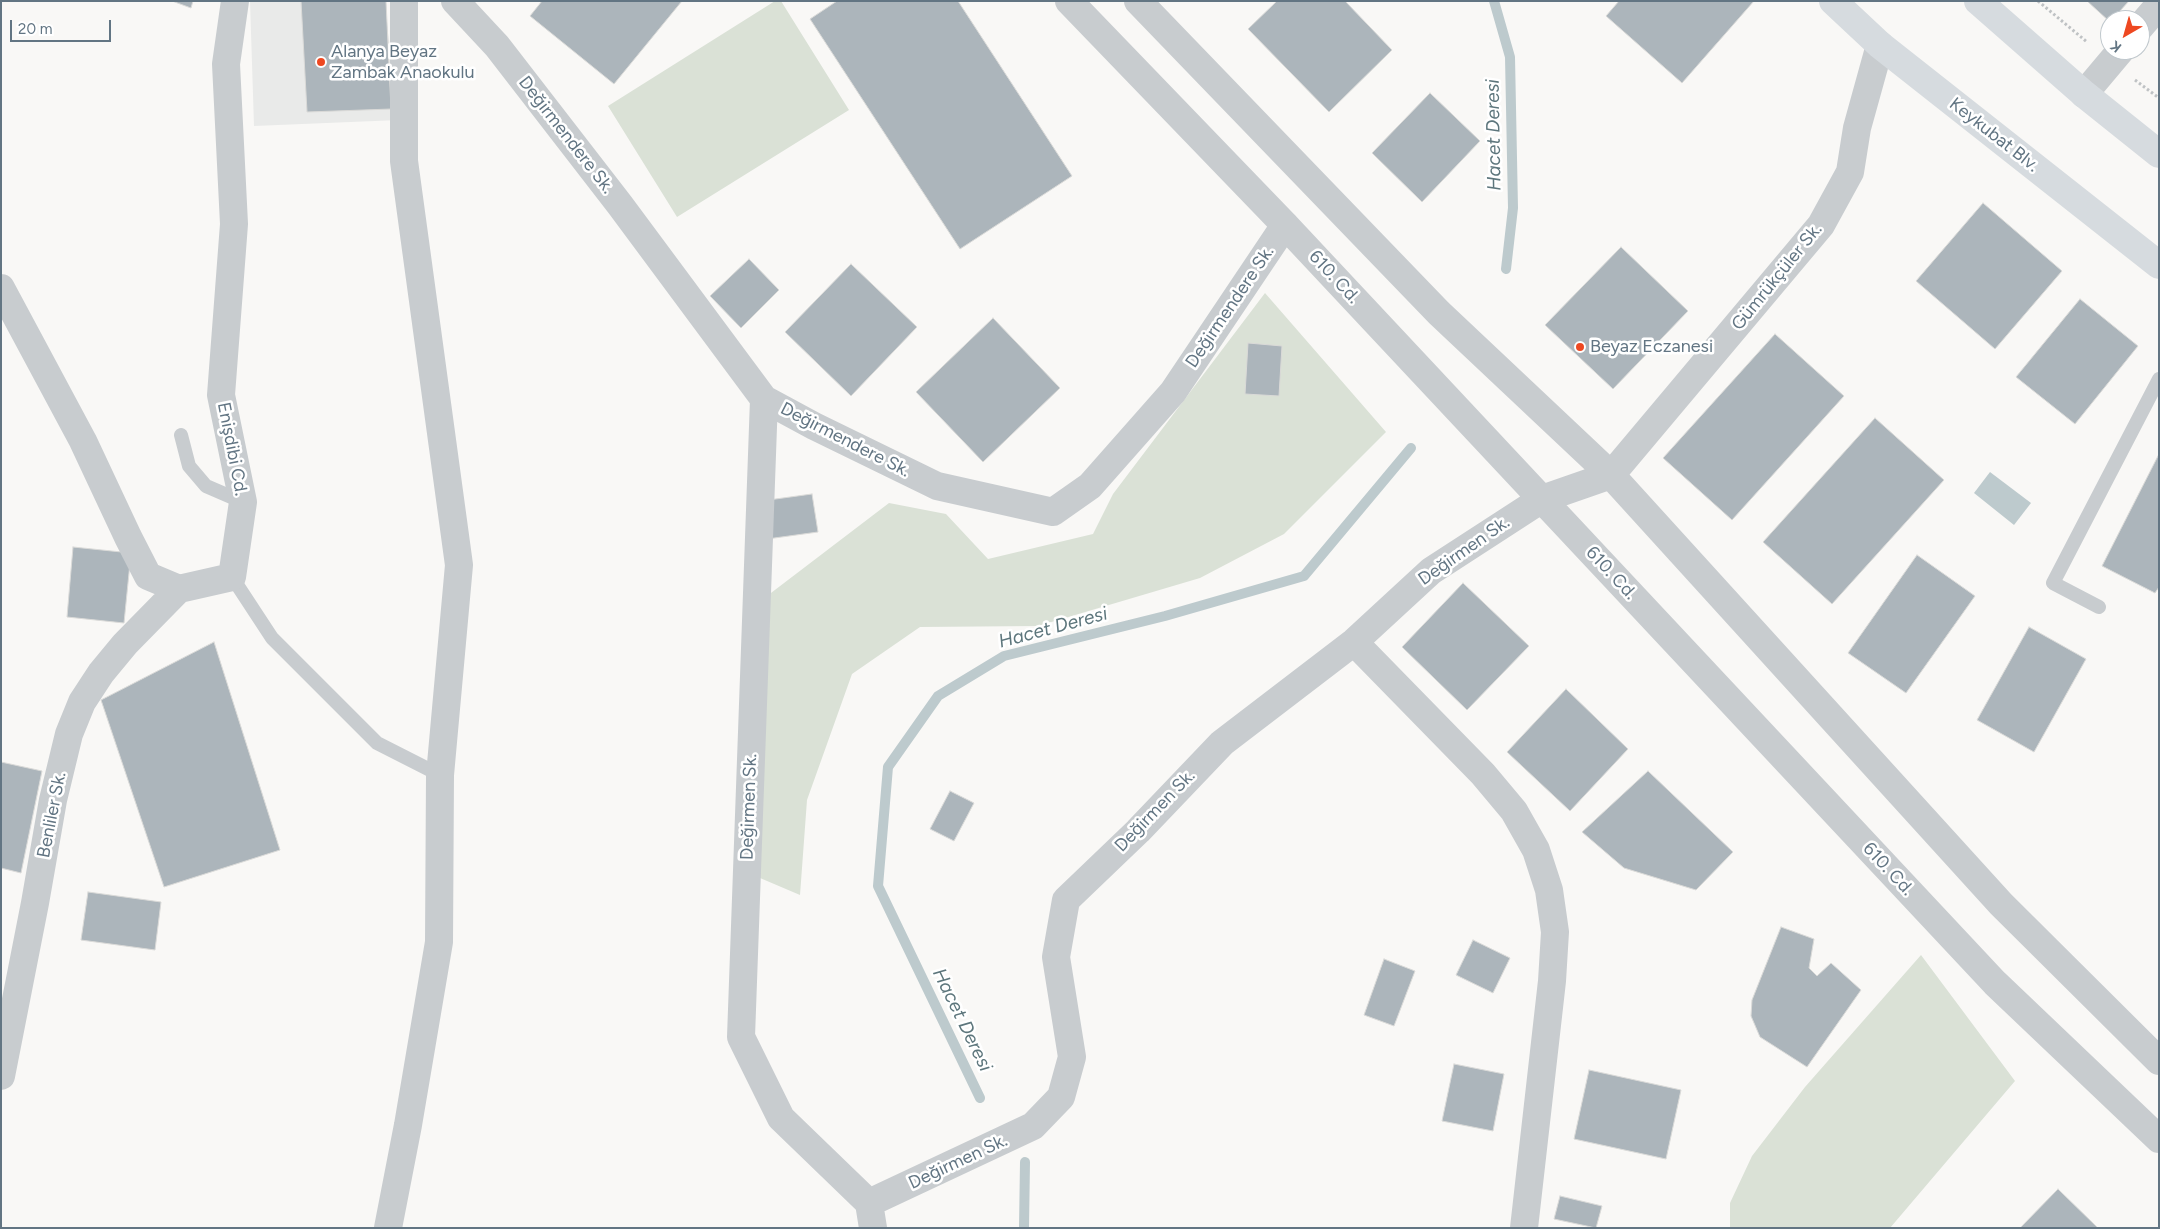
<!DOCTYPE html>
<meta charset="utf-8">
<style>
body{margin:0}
#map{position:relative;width:2160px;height:1229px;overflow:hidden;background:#f9f8f6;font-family:Figtree,sans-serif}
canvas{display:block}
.frame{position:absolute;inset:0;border:2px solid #627583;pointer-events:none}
.north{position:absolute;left:2100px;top:10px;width:50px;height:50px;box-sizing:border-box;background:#fff;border:1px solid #c0c8cd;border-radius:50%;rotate:218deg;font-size:14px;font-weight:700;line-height:20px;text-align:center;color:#627583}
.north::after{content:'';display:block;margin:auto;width:18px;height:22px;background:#ee4821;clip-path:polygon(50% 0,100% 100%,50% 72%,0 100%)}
.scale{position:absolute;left:10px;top:20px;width:101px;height:22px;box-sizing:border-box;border:2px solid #627583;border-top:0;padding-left:6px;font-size:15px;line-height:18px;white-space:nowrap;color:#627583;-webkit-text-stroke:4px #fff;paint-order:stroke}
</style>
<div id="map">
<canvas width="2160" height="1229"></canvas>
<div class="frame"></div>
<div class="north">K</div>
<div class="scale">20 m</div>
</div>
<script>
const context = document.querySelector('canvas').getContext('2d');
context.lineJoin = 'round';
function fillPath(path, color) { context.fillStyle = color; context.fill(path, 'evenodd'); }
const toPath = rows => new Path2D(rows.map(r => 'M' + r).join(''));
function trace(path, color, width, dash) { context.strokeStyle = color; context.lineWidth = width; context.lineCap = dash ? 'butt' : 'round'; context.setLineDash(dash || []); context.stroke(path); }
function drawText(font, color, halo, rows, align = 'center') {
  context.font = font + ' Figtree,sans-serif'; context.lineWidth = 5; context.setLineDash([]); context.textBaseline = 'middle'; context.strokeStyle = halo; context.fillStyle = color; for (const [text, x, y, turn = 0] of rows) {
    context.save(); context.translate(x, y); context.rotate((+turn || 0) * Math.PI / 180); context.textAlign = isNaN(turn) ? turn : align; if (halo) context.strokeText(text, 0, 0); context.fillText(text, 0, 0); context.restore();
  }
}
fillPath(toPath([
 [250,1,384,1,399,120,254,126]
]), '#e9eae9');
fillPath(toPath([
 [775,1,781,1,849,110,677,217,608,106],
 [1265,293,1386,432,1284,534,1200,578,1038,626,920,627,852,674,807,800,800,895,760,878,767,596,889,503,946,514,988,559,1093,534,1113,494],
 [1921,955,2015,1081,1890,1228,1730,1228,1730,1203,1752,1156,1805,1087]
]), '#dae1d6');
fillPath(toPath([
 [1990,472,2031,503,2014,525,1974,493]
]), '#bdcacd');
trace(toPath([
 [1494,1,1510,57,1513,208,1506,269],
 [980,1098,878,886,888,767,938,696,1004,656,1165,616,1304,576,1411,448],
 [1024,1228,1025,1162]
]), '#bdcacd', 10);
const building = toPath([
 [172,1,193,1,191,8,172,1],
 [301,1,386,1,391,109,307,112,301,1],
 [542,1,682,1,614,84,530,16,542,1],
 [837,1,958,1,1072,176,960,249,810,19,837,1],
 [1277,1,1345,1,1392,50,1329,112,1248,29,1277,1],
 [1619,1,1754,1,1682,83,1606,16,1619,1],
 [2087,1,2129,1,2110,22,2087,1],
 [1430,93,1480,141,1422,202,1372,153,1430,93],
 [1983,203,2062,271,1995,349,1916,281,1983,203],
 [1621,247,1688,311,1613,389,1545,325,1621,247],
 [749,259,779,290,741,328,710,296,749,259],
 [851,264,917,327,851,396,785,332,851,264],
 [2080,299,2138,346,2075,424,2016,377,2080,299],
 [993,318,1060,388,983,462,916,392,993,318],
 [1775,334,1844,396,1732,520,1663,458,1775,334],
 [1248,343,1282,346,1279,396,1245,394,1248,343],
 [1875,418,1944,480,1832,604,1763,542,1875,418],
 [2159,454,2159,587,2155,593,2102,566,2159,454],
 [812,494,818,532,767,539,761,501,812,494],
 [73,547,131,553,124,623,67,617,73,547],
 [1917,555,1975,596,1906,693,1848,653,1917,555],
 [1463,583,1529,646,1467,710,1402,647,1463,583],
 [2029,627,2086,659,2034,752,1977,720,2029,627],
 [214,642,280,850,164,887,101,700,214,642],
 [1566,689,1628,749,1570,811,1507,752,1566,689],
 [1,762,42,771,21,873,1,868,1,762],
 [1648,771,1733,852,1696,890,1624,868,1582,832,1648,771],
 [950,791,974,803,954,841,930,829,950,791],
 [88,892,161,902,155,950,81,940,88,892],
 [1781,927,1814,939,1809,968,1817,976,1831,963,1861,990,1807,1067,1760,1037,1751,1016,1752,1000,1781,927],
 [1473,940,1510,958,1493,993,1456,975,1473,940],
 [1384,959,1415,971,1394,1026,1364,1015,1384,959],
 [1454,1064,1504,1074,1493,1131,1442,1121,1454,1064],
 [1589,1070,1681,1090,1666,1159,1574,1139,1589,1070],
 [2058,1189,2098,1228,2020,1228,2058,1189],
 [1560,1196,1602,1206,1596,1228,1554,1219,1560,1196]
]);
fillPath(building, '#acb5bb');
trace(building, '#dadad8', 1);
trace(toPath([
 [2038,1,2087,42],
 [2135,80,2159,98]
]), '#bfc2c4', 3, [2.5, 2.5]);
trace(toPath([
 [181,435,189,466,206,486,243,502],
 [232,577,272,638,377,743,440,775],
 [2099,607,2053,583,2159,379]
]), '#c8cccf', 14);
trace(toPath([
 [455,1,497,46,620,205,764,399,814,426,937,486,1053,512,1090,486,1173,392,1285,225],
 [1069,1,1285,225,1995,983,2159,1139],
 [1138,1,1439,313,1611,475,2001,904,2159,1061],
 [2140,27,2159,5],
 [2084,94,2121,50],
 [1,288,83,441,128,537,148,576,179,589,232,577,243,502,221,395,234,224,226,64,235,1],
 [764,399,741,1037,781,1118,869,1203,1033,1126,1061,1097,1072,1057,1056,957,1066,900,1138,831,1222,743,1354,642,1431,571,1542,499,1611,475],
 [1611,475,1821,225,1850,172,1857,128,1880,45],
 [1354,642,1483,774,1514,811,1536,850,1549,890,1555,932,1552,981,1524,1228],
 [1,1076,35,903,53,800,69,734,82,702,101,673,125,644,179,589],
 [869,1203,873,1228],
 [388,1228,408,1125,439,942,440,775,459,565,404,161,404,1]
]), '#c8cccf', 28);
trace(toPath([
 [1833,1,1880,45,2159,265],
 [1978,1,2084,94,2159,154]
]), '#d6dbdf', 28);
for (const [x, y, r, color] of [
 [321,62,5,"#ee4821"],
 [1580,347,5,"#ee4821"]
]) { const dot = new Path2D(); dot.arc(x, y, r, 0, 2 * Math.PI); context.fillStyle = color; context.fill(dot); trace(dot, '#fff', 2); }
drawText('18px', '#627583', '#fff', [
 ["Alanya Beyaz",331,52],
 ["Zambak Anaokulu",331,73],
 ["Beyaz Eczanesi",1590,347]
], 'left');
drawText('18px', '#627583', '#fff', [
 ["Değirmendere Sk.",566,135,52],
 ["Keykubat Blv.",1994,135,38],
 ["610. Cd.",1334,277,47],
 ["Gümrükçüler Sk.",1777,277,-51],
 ["Değirmendere Sk.",1230,307,-56],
 ["Değirmendere Sk.",845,440,27],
 ["Enişdibi Cd.",232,449,79],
 ["Değirmen Sk.",1464,551,-35],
 ["610. Cd.",1611,573,47],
 ["Değirmen Sk.",749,807,-88],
 ["Değirmen Sk.",1155,811,-46],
 ["Benliler Sk.",52,815,-79],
 ["610. Cd.",1888,869,47],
 ["Değirmen Sk.",958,1162,-25]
]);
drawText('italic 19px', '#5d767c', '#fff', [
 ["Hacet Deresi",1494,135,-91],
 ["Hacet Deresi",1053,628,-15],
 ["Hacet Deresi",962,1020,64]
]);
</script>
